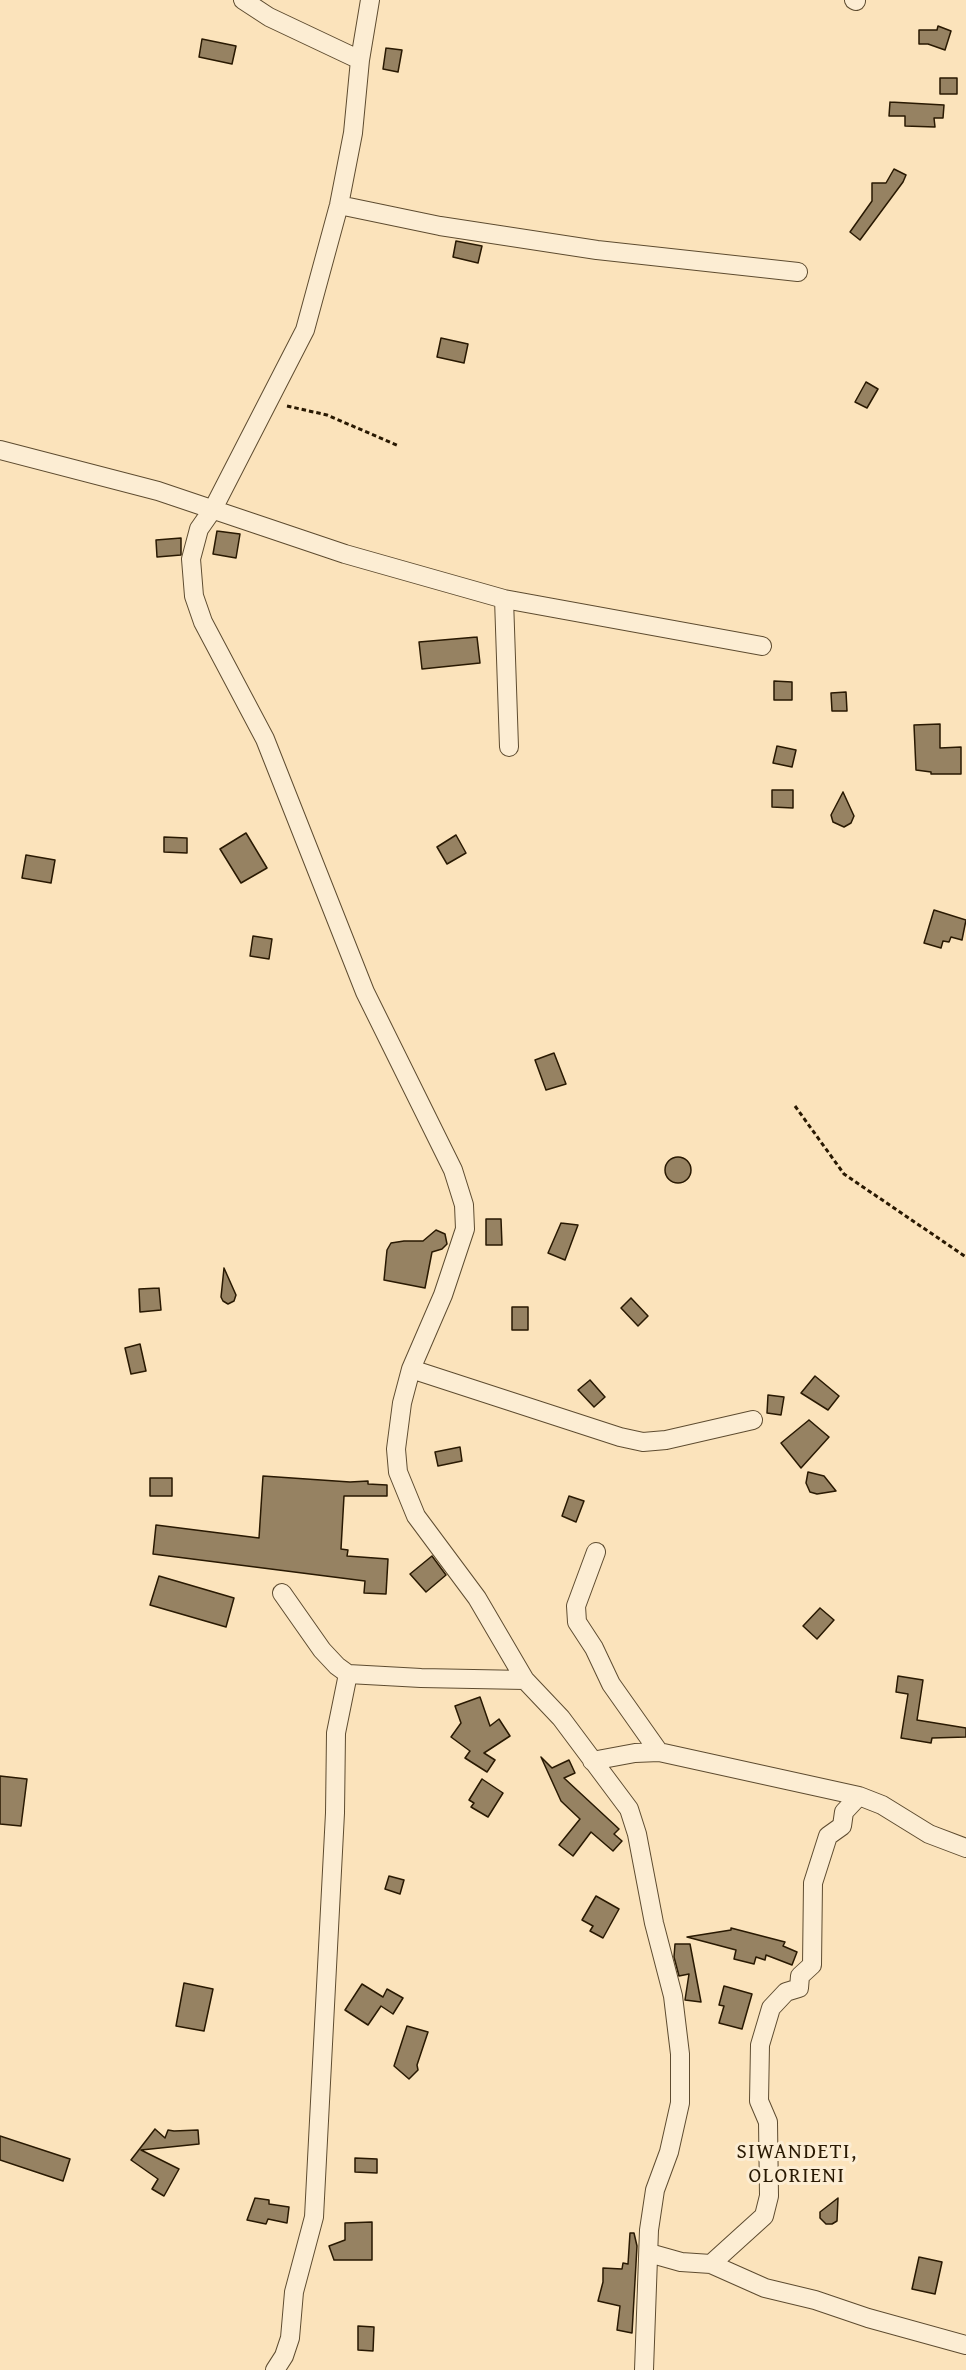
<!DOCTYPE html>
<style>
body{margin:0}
canvas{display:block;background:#fbe3bb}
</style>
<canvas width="966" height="2370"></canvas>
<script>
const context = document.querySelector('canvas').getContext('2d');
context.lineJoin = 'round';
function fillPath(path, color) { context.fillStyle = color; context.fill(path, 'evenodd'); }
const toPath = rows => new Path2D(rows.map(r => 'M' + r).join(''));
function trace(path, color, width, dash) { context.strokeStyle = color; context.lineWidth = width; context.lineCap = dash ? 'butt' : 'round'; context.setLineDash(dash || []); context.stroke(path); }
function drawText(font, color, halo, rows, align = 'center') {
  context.font = font + ' "Gentium Book Plus",serif'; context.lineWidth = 6; context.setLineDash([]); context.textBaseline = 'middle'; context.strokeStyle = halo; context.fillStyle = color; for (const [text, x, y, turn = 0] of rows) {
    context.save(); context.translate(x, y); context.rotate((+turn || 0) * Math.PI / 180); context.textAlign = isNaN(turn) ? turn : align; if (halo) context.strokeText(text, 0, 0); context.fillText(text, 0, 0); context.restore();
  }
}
const building = toPath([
 [938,26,951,31,945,50,928,44,919,44,919,30,937,30,938,26],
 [202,39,236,46,232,64,199,57,202,39],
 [386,48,402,50,398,72,383,69,386,48],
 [940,78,957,78,957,94,940,94,940,78],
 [890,102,944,105,943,118,934,118,935,127,905,126,905,116,889,116,890,102],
 [894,169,906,175,903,182,860,240,850,232,872,201,872,183,886,183,894,169],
 [456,241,482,246,478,263,453,257,456,241],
 [441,338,468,344,464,363,437,357,441,338],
 [866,382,878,389,867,408,855,402,866,382],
 [217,531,240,534,236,558,213,554,217,531],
 [181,538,181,555,157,557,156,540,181,538],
 [477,637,480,663,422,669,419,642,477,637],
 [774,681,792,682,792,700,774,700,774,681],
 [846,692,847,711,832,711,831,693,846,692],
 [940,724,940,748,961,747,961,774,931,774,931,772,916,770,914,725,940,724],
 [777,746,796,750,792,767,773,763,777,746],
 [772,790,793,790,793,808,772,807,772,790],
 [843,792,854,816,851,823,844,827,833,822,831,815,843,792],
 [246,833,267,868,241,883,220,849,246,833],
 [456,835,466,853,447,864,437,847,456,835],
 [164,837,187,838,187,853,164,852,164,837],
 [26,855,55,860,51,883,22,878,26,855],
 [934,910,966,920,962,940,951,937,949,942,943,941,941,948,924,943,934,910],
 [253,936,272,939,269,959,250,956,253,936],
 [554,1053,566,1084,546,1090,535,1060,554,1053],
 '665 1170a13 13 0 1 1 26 0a13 13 0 1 1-26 0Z',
 [486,1219,501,1219,502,1245,486,1245,486,1219],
 [561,1223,578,1225,565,1260,548,1253,561,1223],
 [436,1230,445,1234,447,1244,442,1249,432,1252,425,1288,384,1280,387,1250,391,1243,404,1241,423,1241,436,1230],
 [224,1268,236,1295,234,1301,228,1304,223,1301,221,1297,224,1268],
 [159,1288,161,1310,140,1312,139,1289,159,1288],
 [631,1298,648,1316,638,1326,621,1308,631,1298],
 [512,1307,528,1307,528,1330,512,1330,512,1307],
 [140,1344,146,1371,131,1374,125,1348,140,1344],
 [815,1376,839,1396,828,1410,801,1393,815,1376],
 [590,1380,605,1397,594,1407,578,1390,590,1380],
 [768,1395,784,1397,781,1415,767,1413,768,1395],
 [809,1420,829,1437,801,1468,781,1443,809,1420],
 [460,1447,462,1461,438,1466,435,1452,460,1447],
 [808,1472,824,1476,836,1491,817,1494,810,1492,806,1483,808,1472],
 [263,1476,350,1482,368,1481,368,1484,387,1485,387,1496,344,1496,341,1549,348,1550,347,1556,388,1559,386,1594,364,1593,365,1581,153,1554,156,1525,259,1538,263,1476],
 [150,1478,172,1478,172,1496,150,1496,150,1478],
 [569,1496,584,1501,576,1522,562,1516,569,1496],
 [432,1556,446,1575,426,1592,410,1574,432,1556],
 [159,1576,234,1598,226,1627,150,1605,159,1576],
 [820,1608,834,1620,817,1639,803,1626,820,1608],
 [898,1676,923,1680,917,1720,966,1728,966,1737,932,1738,931,1743,901,1738,908,1694,896,1692,898,1676],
 [480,1697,490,1726,499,1719,510,1736,484,1753,495,1760,487,1772,465,1758,470,1751,451,1737,461,1723,455,1706,480,1697],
 [541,1757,552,1768,569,1760,575,1773,564,1778,619,1829,614,1834,622,1841,613,1851,591,1832,573,1856,559,1845,580,1819,561,1801,541,1757],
 [0,1776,27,1779,21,1826,0,1824,0,1776],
 [482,1779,503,1793,488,1817,471,1807,474,1803,469,1800,482,1779],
 [389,1876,404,1880,400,1894,385,1889,389,1876],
 [596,1896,619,1909,603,1938,590,1931,593,1926,582,1920,596,1896],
 [731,1928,785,1942,783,1946,797,1952,792,1965,766,1955,765,1960,756,1957,754,1964,734,1959,736,1950,687,1937,731,1930,731,1928],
 [675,1944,690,1944,701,2002,685,2000,689,1974,679,1976,674,1957,675,1944],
 [184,1983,213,1989,204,2031,176,2026,184,1983],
 [362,1984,383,1997,387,1989,403,1998,393,2014,381,2006,368,2025,345,2010,362,1984],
 [724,1986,752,1994,742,2029,719,2023,724,2006,719,2005,724,1986],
 [407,2026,428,2032,417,2065,418,2070,409,2079,394,2066,407,2026],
 [155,2129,165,2138,168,2130,174,2131,198,2130,199,2144,141,2150,179,2169,164,2196,152,2189,158,2179,131,2160,155,2129],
 [0,2136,70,2159,63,2181,0,2160,0,2136],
 [355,2158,377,2159,377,2173,355,2172,355,2158],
 [255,2198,269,2200,269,2204,289,2207,287,2223,268,2219,266,2224,247,2220,255,2198],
 [838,2198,837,2221,832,2224,826,2224,820,2218,820,2212,838,2198],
 [372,2222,372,2260,334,2260,329,2246,345,2240,345,2223,372,2222],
 [630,2233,634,2233,637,2246,632,2333,617,2330,620,2306,598,2301,603,2282,603,2268,622,2269,623,2263,628,2264,630,2233],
 [919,2257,942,2262,935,2294,912,2289,919,2257],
 [358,2326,374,2327,373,2351,358,2350,358,2326]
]);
fillPath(building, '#968262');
trace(building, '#291902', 1.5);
const minor = toPath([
 [243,0,269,17,360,60],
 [370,0,360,60,353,133,339,205,305,330,213,509,199,529,191,559,194,596,203,622,265,739,365,992,453,1170,464,1205,465,1229,443,1295,411,1369,402,1403,396,1449,398,1472,416,1516,477,1598,525,1680,561,1718,629,1809,637,1834,654,1923,673,1996,680,2054,680,2103,669,2152,655,2190,649,2230,644,2370],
 [854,0,856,1],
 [339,205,440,226,597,250,798,272],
 [0,450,158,491,345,554,504,599,762,646],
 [504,599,509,747],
 [411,1369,620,1437,643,1442,666,1440,753,1420],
 [596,1552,576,1606,577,1622,594,1648,611,1684,659,1752],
 [282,1593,322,1650,337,1666,348,1674,421,1678,525,1680],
 [592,1761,635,1753,659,1752,859,1796,882,1805,929,1834,966,1848],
 [649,2253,681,2262,711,2264,765,2288,815,2300,868,2318,966,2345],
 [711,2264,764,2216,769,2196,768,2122,759,2101,760,2045,771,2008,786,1992,799,1988,800,1976,812,1965,813,1883,828,1836,842,1826,844,1812,859,1796],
 [275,2370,284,2356,290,2338,294,2292,314,2217,335,1813,336,1733,348,1674]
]);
trace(minor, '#5e4c30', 20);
trace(toPath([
 [287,406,327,415,399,446],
 [795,1106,844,1174,966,1257]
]), '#291902', 3, [4.5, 3]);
trace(minor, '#fcedd3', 18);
context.letterSpacing = '1.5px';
drawText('21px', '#291902', '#fcedd3', [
 ["SIWANDETI,",797,2153],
 ["OLORIENI",797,2177]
]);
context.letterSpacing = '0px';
</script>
